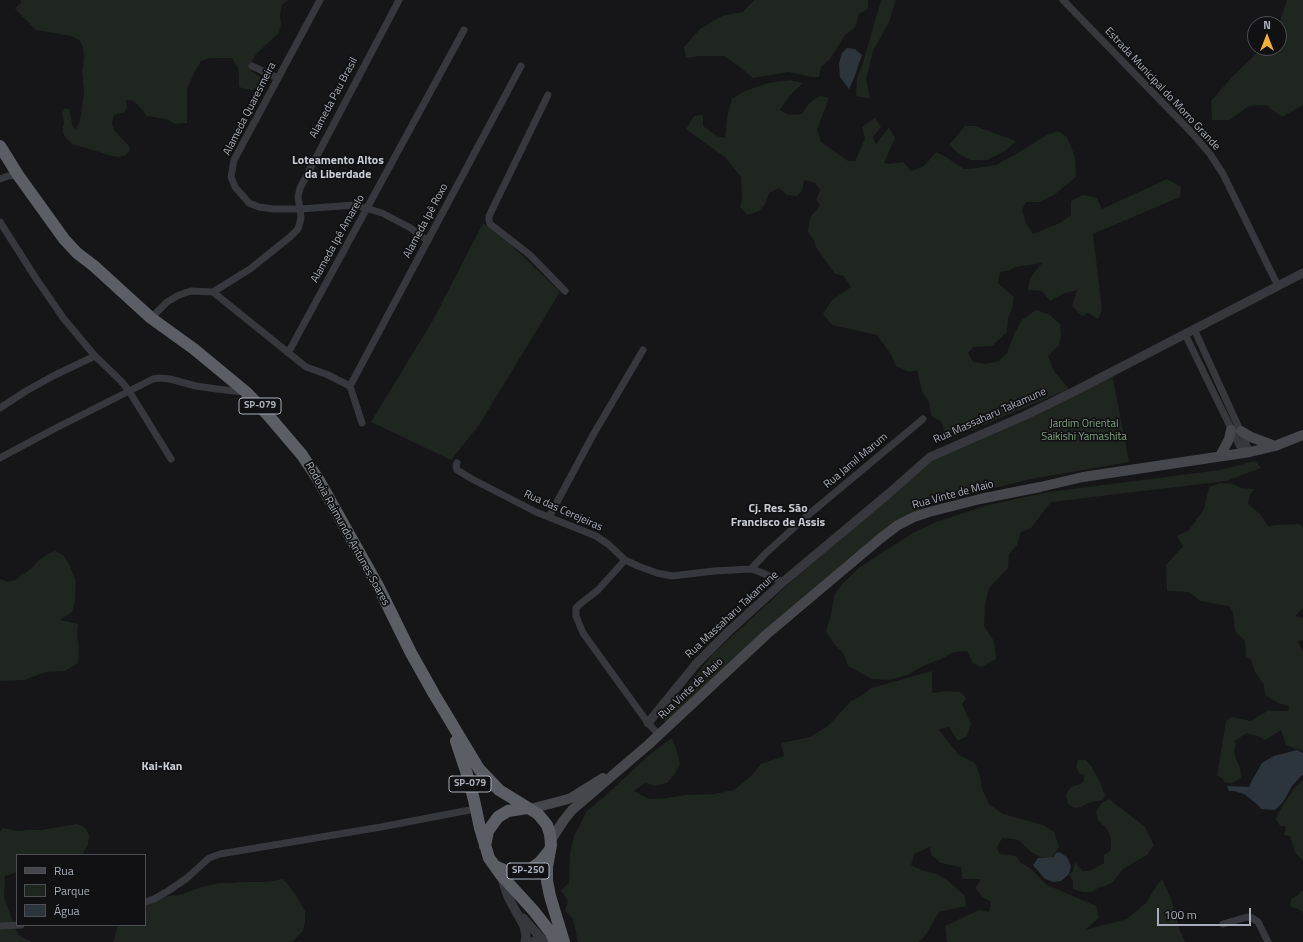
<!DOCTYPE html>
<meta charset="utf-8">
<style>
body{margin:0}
#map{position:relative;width:1303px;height:942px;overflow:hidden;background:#161618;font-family:"Titillium Web",sans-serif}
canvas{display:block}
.legend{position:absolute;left:16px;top:854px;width:130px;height:72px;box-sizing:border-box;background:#111113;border:1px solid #4d4f55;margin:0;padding:5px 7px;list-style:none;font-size:12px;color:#a8adb8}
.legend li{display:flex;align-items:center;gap:8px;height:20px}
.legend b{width:20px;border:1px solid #4d4f55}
.north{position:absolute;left:1247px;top:16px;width:40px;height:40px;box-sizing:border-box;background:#111113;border:1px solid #4d4f55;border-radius:50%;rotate:0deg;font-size:11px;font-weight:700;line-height:16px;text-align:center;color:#a8adb8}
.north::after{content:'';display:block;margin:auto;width:14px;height:18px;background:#f2b134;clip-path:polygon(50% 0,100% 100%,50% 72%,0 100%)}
.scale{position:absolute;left:1157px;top:908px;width:94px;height:18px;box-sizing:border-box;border:2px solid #a8adb8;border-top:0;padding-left:5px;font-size:12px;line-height:14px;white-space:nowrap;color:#a8adb8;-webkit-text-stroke:3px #111113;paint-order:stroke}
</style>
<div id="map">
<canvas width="1303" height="942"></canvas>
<ul class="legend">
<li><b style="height:5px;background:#45474d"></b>Rua</li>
<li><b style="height:11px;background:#1e261f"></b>Parque</li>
<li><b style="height:11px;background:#2c353c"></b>Água</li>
</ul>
<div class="north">N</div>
<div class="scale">100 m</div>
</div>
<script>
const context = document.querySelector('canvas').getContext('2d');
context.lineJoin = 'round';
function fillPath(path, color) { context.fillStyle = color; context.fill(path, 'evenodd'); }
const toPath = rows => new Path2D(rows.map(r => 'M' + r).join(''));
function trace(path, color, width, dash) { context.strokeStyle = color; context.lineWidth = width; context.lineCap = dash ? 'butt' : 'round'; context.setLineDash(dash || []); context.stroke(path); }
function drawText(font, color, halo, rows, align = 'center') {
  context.font = font + ' "Titillium Web",sans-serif'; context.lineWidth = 3.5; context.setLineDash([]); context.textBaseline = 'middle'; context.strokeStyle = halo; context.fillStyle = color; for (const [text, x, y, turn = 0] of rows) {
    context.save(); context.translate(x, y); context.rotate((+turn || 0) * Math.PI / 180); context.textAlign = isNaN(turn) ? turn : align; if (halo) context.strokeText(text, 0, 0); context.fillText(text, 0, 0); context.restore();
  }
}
fillPath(toPath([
 [21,0,288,0,282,5,280,15,281,24,279,33,256,54,251,63,251,71,260,77,262,81,261,83,253,90,249,90,239,87,239,77,238,68,232,58,210,58,201,61,195,71,187,89,187,123,175,124,166,119,146,116,143,111,137,104,131,100,128,100,126,101,127,108,125,112,114,115,112,123,114,130,129,146,130,150,126,155,120,157,112,156,72,144,66,138,63,133,63,127,64,123,62,113,65,108,69,109,73,127,76,129,80,121,84,93,82,71,84,58,83,47,79,40,71,36,36,30,16,10,15,8,21,3],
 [754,0,868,0,868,9,859,14,855,28,845,35,830,59,821,67,819,77,812,77,789,72,753,78,737,65,724,56,699,56,686,58,684,47,700,29,722,16,743,12],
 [881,0,896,0,889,22,873,51,866,79,870,99,856,96,857,78,862,66],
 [1287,0,1303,0,1303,105,1282,117,1266,105,1249,106,1230,120,1212,120,1211,101,1232,77,1262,48,1279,48,1279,24],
 [790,80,803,83,789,96,780,110,787,114,795,115,802,114,807,106,813,100,820,96,829,98,817,130,821,142,848,161,855,161,865,139,862,127,875,118,881,127,873,137,876,144,889,127,895,138,884,163,889,164,903,162,911,171,924,166,936,152,946,157,964,169,977,168,996,165,1016,154,1047,135,1058,131,1067,137,1075,157,1076,177,1054,195,1039,202,1026,202,1022,210,1026,223,1033,234,1060,223,1071,215,1071,201,1083,195,1097,198,1102,209,1167,179,1181,187,1180,197,1093,234,1102,310,1098,319,1088,313,1082,316,1072,306,1077,290,1065,293,1050,301,1042,291,1028,290,1030,278,1042,263,1015,267,1010,270,1000,272,998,283,1014,297,1012,309,1008,318,1007,332,992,346,973,347,968,353,973,362,986,364,999,361,1007,353,1015,332,1022,320,1036,310,1050,315,1060,324,1061,336,1059,345,1048,356,1054,371,1069,389,947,440,941,421,931,416,929,402,922,391,917,370,910,372,896,366,892,356,877,335,832,325,823,314,832,300,851,287,844,276,835,274,816,247,814,241,808,231,810,218,820,205,816,200,820,190,815,183,804,180,802,191,797,196,787,195,779,188,769,193,765,204,759,211,747,215,740,207,742,198,741,177,726,158,686,129,694,116,703,115,703,126,717,136,725,138,728,112,732,99,745,91,768,83],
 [965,126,975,126,1016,141,1005,151,987,160,970,160,958,153,949,145],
 [483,223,508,242,560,292,479,425,451,460,371,422,433,320],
 [1112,374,1129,462,1031,479,934,503,895,521,667,722,661,720,713,654,792,581,889,498,930,458],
 [1255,461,1261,468,1226,481,1051,502,1031,528,1021,532,1017,545,1009,554,1008,568,989,588,985,605,984,626,994,641,996,659,981,667,973,663,967,651,954,652,939,660,925,665,907,675,889,680,872,679,848,666,843,653,834,644,826,631,831,615,834,596,842,584,860,567,913,533,936,522,988,505,1049,492,1220,470],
 [1220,483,1233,484,1241,488,1254,489,1250,495,1248,504,1260,514,1268,526,1276,525,1299,524,1303,528,1303,608,1295,616,1303,618,1303,640,1298,641,1303,652,1303,751,1286,745,1281,730,1265,740,1260,737,1247,733,1234,741,1236,744,1234,751,1236,759,1240,767,1241,778,1232,783,1224,782,1223,779,1217,775,1226,721,1231,717,1251,721,1269,710,1275,711,1288,711,1289,706,1278,703,1265,695,1264,685,1255,672,1251,660,1246,656,1245,641,1235,631,1233,612,1229,606,1200,601,1189,592,1167,591,1166,565,1183,546,1177,536,1189,530,1204,509,1209,487],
 [55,551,63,555,69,564,76,581,75,602,72,612,60,620,78,624,77,635,79,647,78,663,65,671,46,672,24,680,0,681,0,579,8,582,17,579,23,573,24,574,32,568,38,561,46,555],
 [932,671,932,693,946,691,960,692,966,698,962,704,971,724,967,736,958,741,949,727,938,729,959,755,975,763,980,776,982,789,989,804,1003,814,1043,825,1054,832,1059,847,1053,857,1040,857,1030,851,1020,841,1013,839,1002,838,997,848,1000,854,1016,856,1021,863,1030,868,1047,885,1096,906,1099,918,1085,930,1127,919,1146,903,1157,885,1162,879,1171,899,1179,928,1185,942,947,942,945,926,979,910,989,912,991,902,983,897,975,888,981,879,962,879,961,867,941,863,931,855,930,847,914,854,911,865,924,871,937,874,947,880,965,896,966,906,939,912,927,933,919,942,578,942,573,919,565,911,568,901,561,890,569,883,570,853,574,836,587,811,605,796,649,755,672,738,678,754,680,765,674,775,667,783,655,786,645,783,634,791,649,799,666,798,686,795,714,794,734,790,750,777,761,764,784,756,781,743,810,737,828,726,851,701,861,696,871,688],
 [1078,760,1086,760,1091,766,1099,780,1105,795,1103,800,1090,802,1081,807,1075,808,1068,804,1066,794,1071,787,1083,783,1085,775,1080,774,1076,767],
 [1303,780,1303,861,1295,852,1290,836,1284,835,1286,826,1280,826,1276,819,1282,806,1296,786],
 [1109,799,1145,827,1154,845,1147,855,1123,869,1113,882,1105,886,1100,887,1091,892,1083,892,1073,889,1073,881,1069,875,1073,871,1075,862,1082,871,1089,871,1104,863,1104,855,1111,850,1111,839,1107,829,1098,820,1096,811,1102,803],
 [77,824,82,826,87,830,89,836,88,844,82,855,17,855,17,872,5,876,4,898,18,935,32,942,0,942,0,832,3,828,18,831,28,830,41,830],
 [282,879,285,881,294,892,305,911,305,922,303,931,292,942,113,942,118,925,145,925,145,904,164,897,183,894,201,887,220,883,233,883,242,882,267,882],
 [1301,891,1303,891,1303,913,1298,909,1290,907,1291,899,1298,895]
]), '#1e261f');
fillPath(toPath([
 [847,48,855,49,862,55,854,78,849,89,840,77,839,63,842,53],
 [1297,750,1303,753,1303,775,1301,776,1292,786,1283,802,1275,810,1261,809,1258,805,1244,794,1234,791,1229,791,1227,786,1249,787,1251,782,1262,763,1274,756],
 [1059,852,1067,857,1071,866,1069,874,1061,881,1053,882,1045,879,1033,865,1038,858,1054,857,1056,853]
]), '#2c353c');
trace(toPath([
 [320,0,234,160,231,177,235,187,249,203,259,207,273,209,300,209,298,197,300,188,399,0],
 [1063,0,1192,133,1210,154,1223,174,1278,286],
 [252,66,278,78],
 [548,95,489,216,489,220,490,224,530,255,565,291],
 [0,179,8,176,18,175],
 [0,222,35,277,64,319,95,356,121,381,129,391,171,459],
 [213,292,306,367,326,374,350,386,362,423],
 [151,318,167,302,179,295,191,291,213,292,250,269,290,237,298,229,301,218,300,209,355,205,382,213,409,227,428,241],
 [1194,329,1250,452],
 [1185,334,1243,453],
 [288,353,464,30],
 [350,386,521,66],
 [0,408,26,391,55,375,95,356],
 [0,458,54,429,153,379,160,378,170,379,196,386,217,389,243,392],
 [457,463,456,465,457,470,472,479,536,512,596,536,608,544,625,560,638,566,657,573,672,576,714,571,751,569,760,572,783,582],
 [549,517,593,435,643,350],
 [625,560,598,590,580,604,576,608,576,616,583,633,648,723,659,735],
 [751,569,766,553,807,516,923,419],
 [145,902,154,899,168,891,187,878,209,858,220,854,381,827,475,809],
 [1223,924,1247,917,1252,918,1258,922,1268,942],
 [0,926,21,925]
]), '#37383d', 7);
trace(toPath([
 [648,723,696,664,730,630,783,582,887,495,930,457,1026,415,1075,391,1303,273],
 [501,876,508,897,524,926,526,936,525,942],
 [523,918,542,939],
 [531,942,542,939,548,942]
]), '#37383d', 9);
trace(toPath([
 [1241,431,1251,437,1275,446],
 [1220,456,1229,439,1231,430],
 [530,809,561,801,571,798,603,778],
 [551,840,564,820,572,810,648,745,767,634,881,538,898,525,914,517,929,512,980,499,1040,487,1083,477,1250,452,1275,446,1303,435]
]), '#45474d', 10);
trace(toPath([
 [0,146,18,175,64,239,77,253,94,266,151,318,194,349,246,392,268,415,302,455,318,479,378,586,411,653,434,694,479,769,499,790,538,814,547,825,550,834,551,845,547,867,547,881,550,896,564,942],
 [456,741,467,774,474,800,480,828,489,858,501,875,533,910,551,933,555,942],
 [485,846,488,831,498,817,508,811,527,808],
 [495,866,506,871,515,873,525,872,532,868,540,862,549,851]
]), '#5b5e65', 12);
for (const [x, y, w] of [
 [260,406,42],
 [470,784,42],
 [528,871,42]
]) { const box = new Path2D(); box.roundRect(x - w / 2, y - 8, w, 16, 3); context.fillStyle = '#111113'; context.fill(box); trace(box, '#a8adb8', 1); }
drawText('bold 10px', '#a8adb8', null, [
 ["SP-079",260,406],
 ["SP-079",470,784],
 ["SP-250",528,871]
]);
drawText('11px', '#a8adb8', '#111113', [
 ["Estrada Municipal do Morro Grande",1162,89,47],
 ["Alameda Pau Brasil",334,98,-62],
 ["Alameda Quaresmeira",250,109,-63],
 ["Alameda Ipê Roxo",426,221,-62],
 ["Alameda Ipê Amarelo",338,239,-61],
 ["Rua Massaharu Takamune",990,416,-24],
 ["Rua Jamil Marum",856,461,-40],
 ["Rua Vinte de Maio",953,495,-15],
 ["Rua das Cerejeiras",563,511,24],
 ["Rodovia Raimundo Antunes Soares",347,534,61],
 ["Rua Massaharu Takamune",732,615,-43],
 ["Rua Vinte de Maio",691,689,-43]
]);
drawText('11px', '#7fa381', '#111113', [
 ["Jardim Oriental",1084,424],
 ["Saikishi Yamashita",1084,437]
]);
drawText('bold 12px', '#c9ccd4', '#111113', [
 ["Loteamento Altos",338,161],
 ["da Liberdade",338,175],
 ["Cj. Res. São",778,509],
 ["Francisco de Assis",778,523],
 ["Kai-Kan",162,767]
]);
</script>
